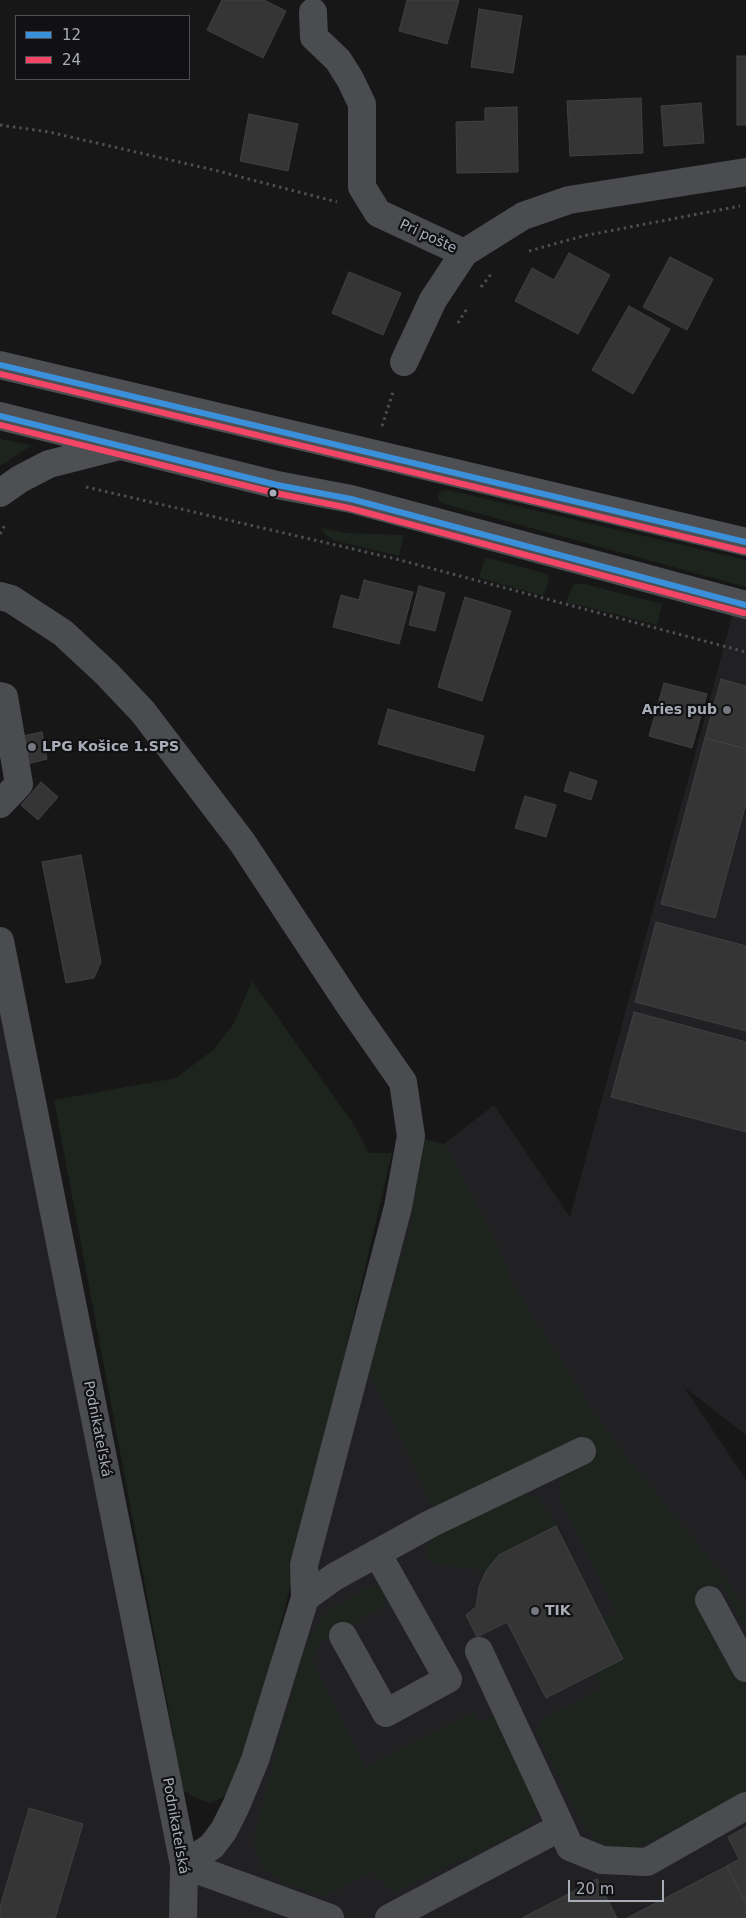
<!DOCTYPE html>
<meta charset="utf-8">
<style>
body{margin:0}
#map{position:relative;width:746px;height:1918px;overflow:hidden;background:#171717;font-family:"DejaVu Sans",sans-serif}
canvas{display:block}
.legend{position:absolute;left:15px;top:15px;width:175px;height:65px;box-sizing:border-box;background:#111113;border:1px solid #4d4f55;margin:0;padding:6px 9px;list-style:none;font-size:15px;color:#a8adb8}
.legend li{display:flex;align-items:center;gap:10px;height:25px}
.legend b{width:25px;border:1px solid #4d4f55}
.scale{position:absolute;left:568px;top:1880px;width:96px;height:22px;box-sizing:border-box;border:2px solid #a8adb8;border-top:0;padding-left:6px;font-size:15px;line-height:18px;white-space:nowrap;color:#a8adb8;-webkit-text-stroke:4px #111113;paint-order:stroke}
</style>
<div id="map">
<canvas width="746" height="1918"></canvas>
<ul class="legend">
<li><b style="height:6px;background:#3a90db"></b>12</li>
<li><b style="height:6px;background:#f34667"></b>24</li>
</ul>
<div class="scale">20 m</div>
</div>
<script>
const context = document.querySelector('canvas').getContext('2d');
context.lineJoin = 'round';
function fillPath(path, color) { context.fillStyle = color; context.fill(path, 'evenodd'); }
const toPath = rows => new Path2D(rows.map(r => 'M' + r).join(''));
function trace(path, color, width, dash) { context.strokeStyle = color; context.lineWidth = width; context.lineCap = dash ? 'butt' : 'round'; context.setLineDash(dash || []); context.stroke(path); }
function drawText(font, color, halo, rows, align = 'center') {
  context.font = font + ' "DejaVu Sans",sans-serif'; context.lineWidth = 4.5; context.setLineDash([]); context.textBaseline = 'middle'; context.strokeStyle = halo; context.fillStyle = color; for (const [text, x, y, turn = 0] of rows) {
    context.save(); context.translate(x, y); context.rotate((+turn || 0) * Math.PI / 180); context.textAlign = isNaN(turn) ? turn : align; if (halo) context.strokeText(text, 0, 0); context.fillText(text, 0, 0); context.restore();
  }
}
fillPath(toPath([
 [736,602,746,605,746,1435,684,1387,746,1480,746,1918,0,1918,0,941,184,1864,240,1797,411,1136,444,1144,494,1105,570,1217]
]), '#212123');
fillPath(toPath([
 [0,439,32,445,0,466],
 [448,490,746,560,746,587,444,504,439,501,438,496,441,491],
 [321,528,347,533,404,535,399,556,336,541,326,535],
 [485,557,547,574,549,579,544,596,479,578],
 [578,584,585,584,662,604,657,625,566,602,573,585],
 [252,981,354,1125,369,1153,392,1153,286,1604,246,1759,226,1796,210,1803,196,1798,182,1790,177,1775,173,1734,54,1100,176,1078,213,1050,233,1025],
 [423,1139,444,1144,493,1234,512,1283,592,1410,624,1454,725,1578,746,1610,746,1630,721,1582,695,1597,746,1681,746,1795,629,1852,607,1847,596,1840,586,1828,537,1734,538,1725,544,1718,562,1706,566,1710,600,1688,594,1674,623,1659,603,1620,617,1613,561,1501,560,1485,566,1473,436,1514,369,1371,410,1230],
 [527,1493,540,1499,556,1526,499,1555,486,1571,437,1564,426,1559,426,1546,434,1538,515,1495],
 [379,1585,385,1587,388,1600,381,1609,322,1640,312,1662,365,1767,473,1712,479,1723,496,1714,537,1793,536,1807,531,1822,519,1832,394,1893,372,1871,326,1896,286,1884,263,1868,253,1841,300,1664,313,1631,328,1610,369,1587]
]), '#1d241e');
const building = toPath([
 [222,0,264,0,286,11,263,58,207,30,222,0],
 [407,0,459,0,447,44,399,31,407,0],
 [479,9,522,16,513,73,471,67,479,9],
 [737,56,746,56,746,125,737,125,737,56],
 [641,98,643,153,570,156,567,101,641,98],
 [701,103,704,143,664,146,661,106,701,103],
 [517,107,518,172,457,173,456,122,485,121,485,108,517,107],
 [249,114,298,124,288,171,240,161,249,114],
 [569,253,610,275,578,334,515,301,532,268,554,280,569,253],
 [670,257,713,279,687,330,643,307,670,257],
 [349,272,401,293,383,335,332,313,349,272],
 [629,306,670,329,633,394,592,370,629,306],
 [364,580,413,592,399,644,333,627,341,595,359,600,364,580],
 [419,586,445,593,435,631,409,625,419,586],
 [465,597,511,611,482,701,438,687,465,597],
 [721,679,746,686,746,749,705,738,721,679],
 [664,683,707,694,692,748,649,736,664,683],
 [388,709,484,736,474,771,378,744,388,709],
 [42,732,47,759,19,766,13,738,42,732],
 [705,738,746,749,746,803,715,918,661,904,705,738],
 [570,772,597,781,591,800,564,791,570,772],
 [41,782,58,797,38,820,21,805,41,782],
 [525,796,556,805,546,837,515,828,525,796],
 [81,855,101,962,94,978,66,983,42,862,81,855],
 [656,922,746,946,746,1031,635,1002,656,922],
 [634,1012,746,1042,746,1132,611,1097,634,1012],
 [556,1526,623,1659,546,1698,507,1622,477,1637,466,1615,476,1607,479,1587,486,1571,499,1555,556,1526],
 [29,1808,83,1824,55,1918,0,1918,0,1907,29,1808],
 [746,1827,746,1904,727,1866,739,1859,728,1837,746,1827],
 [727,1866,746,1904,746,1918,627,1918,727,1866],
 [597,1879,617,1918,522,1918,597,1879]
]);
fillPath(building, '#353536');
trace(building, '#3f4043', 1);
trace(toPath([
 [0,125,49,132,214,170,337,202],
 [529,251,583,236,740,206],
 [481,287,492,273],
 [458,323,468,307],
 [382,426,394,389],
 [86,487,396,559,746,652],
 [0,534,6,523]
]), '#4d4e52', 3, [2.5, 4]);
trace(toPath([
 [313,12,314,37,338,60,350,79,362,104,362,187,378,213,464,253,523,216,569,200,746,172],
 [404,362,433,300,464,253],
 [0,596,11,599,63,633,107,674,143,712,242,842,350,1006,403,1082,411,1136,398,1207,304,1565,305,1598],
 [0,696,4,697,19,784,0,804],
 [0,941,184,1865,183,1918],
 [709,1600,746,1668],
 [343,1636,386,1713,448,1679,377,1553],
 [479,1651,561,1827],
 [184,1865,212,1846,224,1830,236,1806,255,1760,305,1598,334,1577,430,1524,582,1451],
 [184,1865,330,1918],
 [389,1918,561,1827,570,1847,602,1860,647,1862,746,1806]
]), '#4b4c50', 28);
trace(toPath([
 [0,365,746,542],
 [0,416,277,485,351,499,746,605],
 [0,493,20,479,49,464,116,447]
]), '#4d4f52', 28);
trace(toPath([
 [0,365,746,542],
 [0,416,277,485,351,499,746,605]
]), '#3a90db', 6);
trace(toPath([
 [0,374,744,551],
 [0,425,275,493,349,508,744,613]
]), '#f34667', 6);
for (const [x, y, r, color] of [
 [273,493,4.5,"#a8adb8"],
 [727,710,5,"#757880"],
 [32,747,5,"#757880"],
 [535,1611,5,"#757880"]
]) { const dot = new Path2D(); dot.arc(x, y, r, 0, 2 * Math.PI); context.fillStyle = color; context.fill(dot); trace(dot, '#111113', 2); }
drawText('14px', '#a8adb8', '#111113', [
 ["Pri pošte",428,237,25],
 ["Podnikateľská",97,1429,79],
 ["Podnikateľská",175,1826,80]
]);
drawText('bold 14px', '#a8adb8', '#111113', [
 ["Aries pub",717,710,"right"],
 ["LPG Košice 1.SPS",42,747],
 ["TIK",545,1611]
], 'left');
</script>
